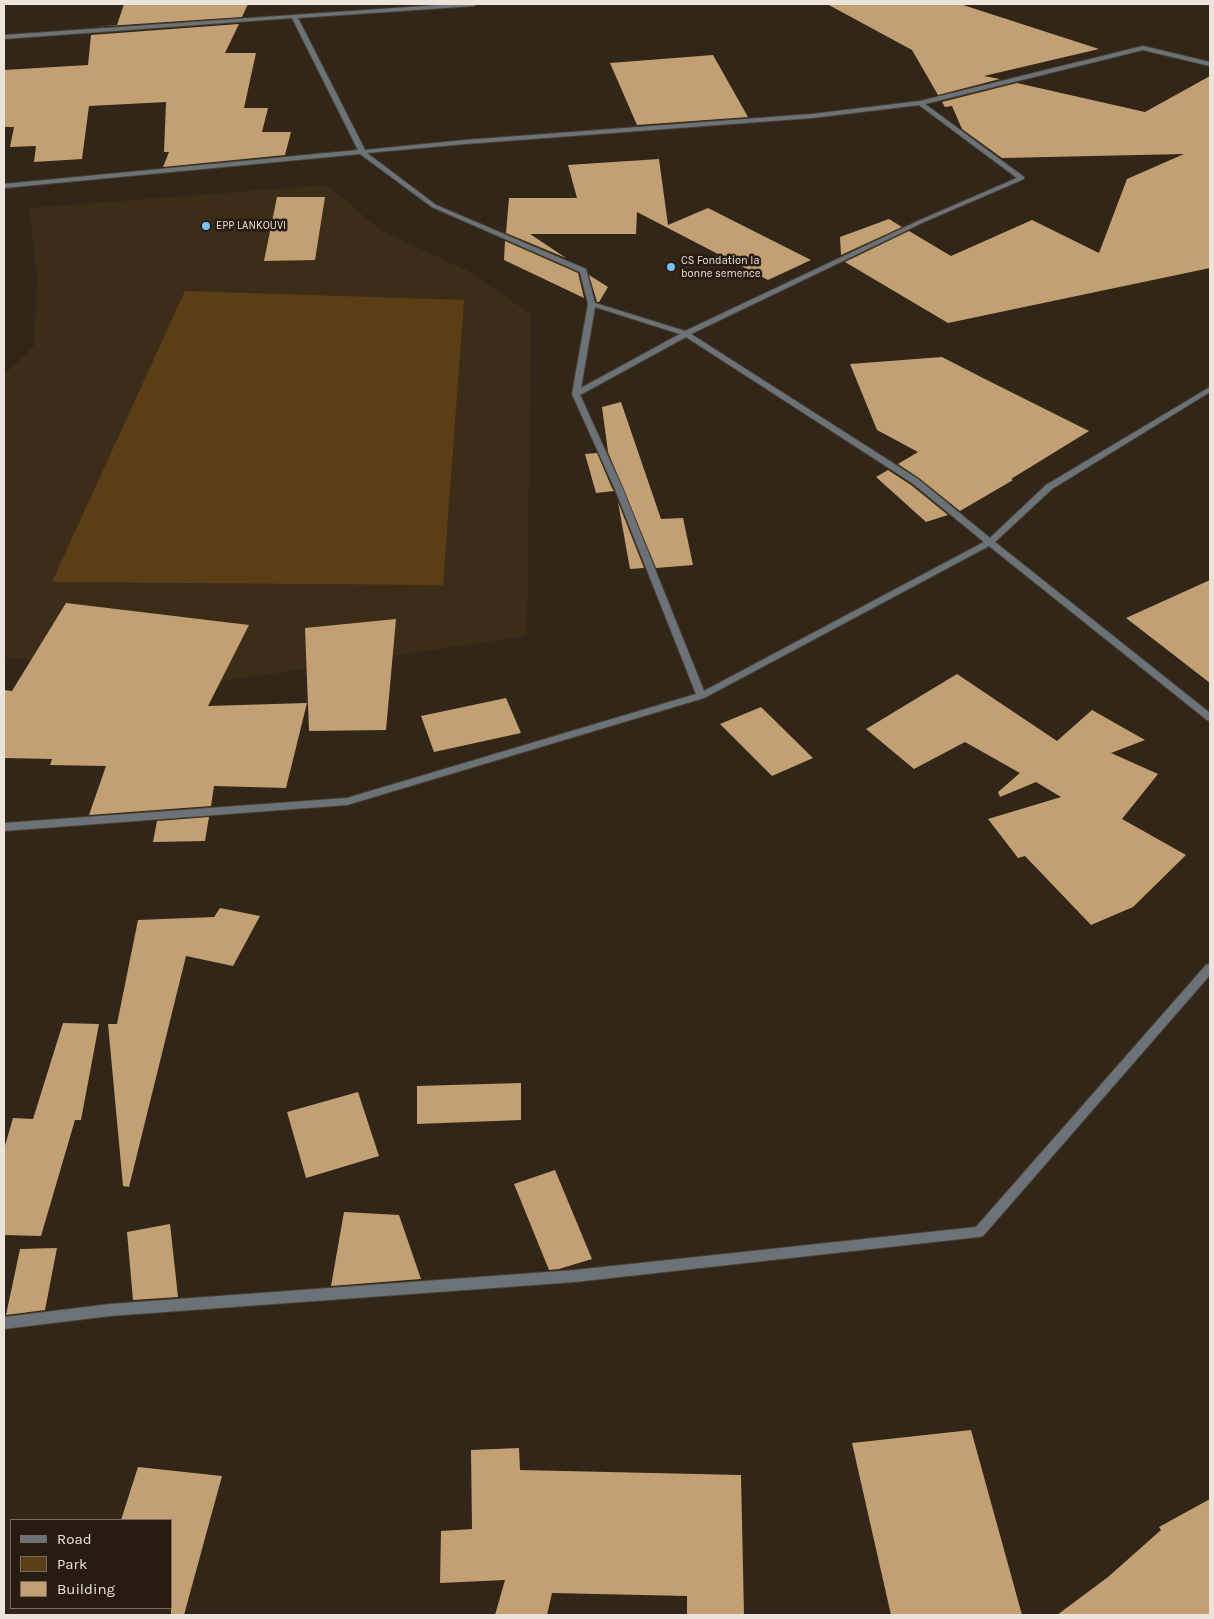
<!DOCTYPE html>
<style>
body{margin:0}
#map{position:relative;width:1214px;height:1619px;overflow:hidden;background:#312618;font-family:Karla,sans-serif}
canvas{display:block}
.frame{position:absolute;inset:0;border:5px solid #ece4db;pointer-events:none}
.legend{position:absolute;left:10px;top:1519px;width:162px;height:90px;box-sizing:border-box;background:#271c0f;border:1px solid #766c61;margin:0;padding:6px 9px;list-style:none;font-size:15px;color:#ece4db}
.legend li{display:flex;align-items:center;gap:10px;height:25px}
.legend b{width:25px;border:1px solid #766c61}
</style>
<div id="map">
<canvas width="1214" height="1619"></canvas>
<div class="frame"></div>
<ul class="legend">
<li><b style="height:6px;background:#6b7278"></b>Road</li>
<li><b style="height:14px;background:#5b3e15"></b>Park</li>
<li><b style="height:14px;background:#c2a073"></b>Building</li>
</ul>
</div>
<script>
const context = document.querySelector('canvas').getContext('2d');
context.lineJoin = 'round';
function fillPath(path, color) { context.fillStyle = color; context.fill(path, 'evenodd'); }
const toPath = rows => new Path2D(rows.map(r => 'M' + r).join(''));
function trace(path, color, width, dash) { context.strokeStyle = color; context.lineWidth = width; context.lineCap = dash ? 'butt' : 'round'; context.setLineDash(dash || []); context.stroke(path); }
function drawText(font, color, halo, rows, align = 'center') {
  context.font = font + ' Karla,sans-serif'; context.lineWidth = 5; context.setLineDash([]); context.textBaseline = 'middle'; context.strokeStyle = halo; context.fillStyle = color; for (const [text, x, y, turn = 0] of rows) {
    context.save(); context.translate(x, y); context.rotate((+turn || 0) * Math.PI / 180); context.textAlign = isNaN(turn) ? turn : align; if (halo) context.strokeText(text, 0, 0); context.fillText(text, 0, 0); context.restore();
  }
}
fillPath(toPath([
 [327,185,382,231,466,270,531,314,527,636,214,682,4,657,4,375,34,346,37,275,29,208]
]), '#3c2d19');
fillPath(toPath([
 [185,291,464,300,443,585,52,582]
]), '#5b3e15');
fillPath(toPath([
 [124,4,248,4,242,17,92,27,117,25],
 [827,4,960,4,1099,49,984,76,1000,79,938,95,912,50],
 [239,24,225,53,256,53,244,108,268,108,262,132,291,132,285,155,163,167,169,152,164,152,166,102,89,106,82,159,34,162,36,146,10,147,14,127,4,127,4,70,88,65,91,35],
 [713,55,748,117,637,125,610,63],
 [1210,76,1210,268,948,323,845,262,909,231,951,256,1032,220,1099,253,1127,179,1184,154,1002,158,962,129,952,106,945,107,942,102,1017,83,1145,112],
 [659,159,668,225,708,208,811,260,768,280,637,212,636,234,530,234,566,258,506,233,509,198,577,198,568,165],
 [277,197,325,197,315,260,264,261],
 [889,219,902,227,841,255,840,237],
 [505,241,578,273,584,298,504,260],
 [589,275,608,287,599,302,597,302],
 [942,357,981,377,1089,431,1011,479,1013,480,960,511,919,478,898,464,918,452,877,430,850,364],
 [621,402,661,519,683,518,693,565,656,568,608,452,602,407],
 [597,453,612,488,614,491,596,493,585,454],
 [888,470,911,485,948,515,926,522,876,477],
 [618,502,644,568,630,569],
 [1210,580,1210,683,1126,618],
 [66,603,249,625,208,706,307,703,286,788,214,786,211,806,89,815,106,766,50,765,52,759,4,758,4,690,12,691],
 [396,619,386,730,309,731,305,628],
 [957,674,1057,741,1092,710,1145,740,1111,753,1158,774,1122,819,1186,855,1133,907,1091,925,1025,856,1018,858,988,819,1061,797,1036,782,1000,797,998,792,1020,773,965,742,914,769,866,729],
 [506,698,521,733,434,752,421,716],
 [761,707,813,758,772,776,720,724],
 [209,817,205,841,153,842,157,821],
 [220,908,260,916,233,966,186,956,129,1187,123,1186,108,1024,117,1024,138,920,214,917],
 [63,1023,99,1024,81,1120,75,1120,41,1236,4,1235,4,1149,13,1118,33,1119],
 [521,1083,521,1120,417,1124,417,1086],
 [358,1092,379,1156,306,1178,287,1112],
 [555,1170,592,1259,559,1269,549,1270,514,1184],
 [344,1212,399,1215,421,1279,331,1286],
 [170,1224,178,1297,133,1300,127,1232],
 [57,1248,45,1310,6,1315,20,1249],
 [971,1430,1022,1615,891,1615,852,1443],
 [519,1448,520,1470,741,1475,744,1615,687,1615,687,1596,552,1593,547,1615,495,1615,505,1580,440,1583,441,1531,472,1529,471,1450],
 [138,1467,222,1476,184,1615,171,1615,171,1520,121,1520],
 [1210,1499,1210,1615,1057,1615,1108,1577,1161,1530,1159,1527]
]), '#c2a073');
const street = toPath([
 [453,4,477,4,474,6,298,18,365,150,465,140,812,114,920,101,1143,46,1210,62,1210,66,1143,50,925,104,1024,177,1024,179,924,222,691,334,918,479,990,538,1046,485,1210,387,1210,392,1052,489,995,542,1210,713,1210,721,1207,720,989,546,704,698,347,805,4,831,4,823,347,798,696,694,614,487,572,394,588,304,580,272,432,207,360,154,4,188,4,184,358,150,292,18,4,39,4,35,453,4],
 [919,105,1017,178,920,220,685,331,595,303,586,269,436,205,367,153,465,144,812,118,919,105],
 [595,307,680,334,581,388,595,307],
 [686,337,912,483,984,542,704,691,622,487,580,395,686,337],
 [1210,964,1210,975,983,1236,979,1237,575,1282,110,1316,4,1329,4,1317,110,1304,575,1270,976,1227,1206,965,1210,964]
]);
trace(street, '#4b4133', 2);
fillPath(street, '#6b7278');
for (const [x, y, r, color] of [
 [206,226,5,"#75c0f6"],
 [671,267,5,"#75c0f6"]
]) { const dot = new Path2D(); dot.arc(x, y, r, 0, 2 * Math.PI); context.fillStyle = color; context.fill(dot); trace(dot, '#271c0f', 2); }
drawText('11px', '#ece4db', '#271c0f', [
 ["EPP LANKOUVI",216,226],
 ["CS Fondation la",681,261],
 ["bonne semence",681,274]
], 'left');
</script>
